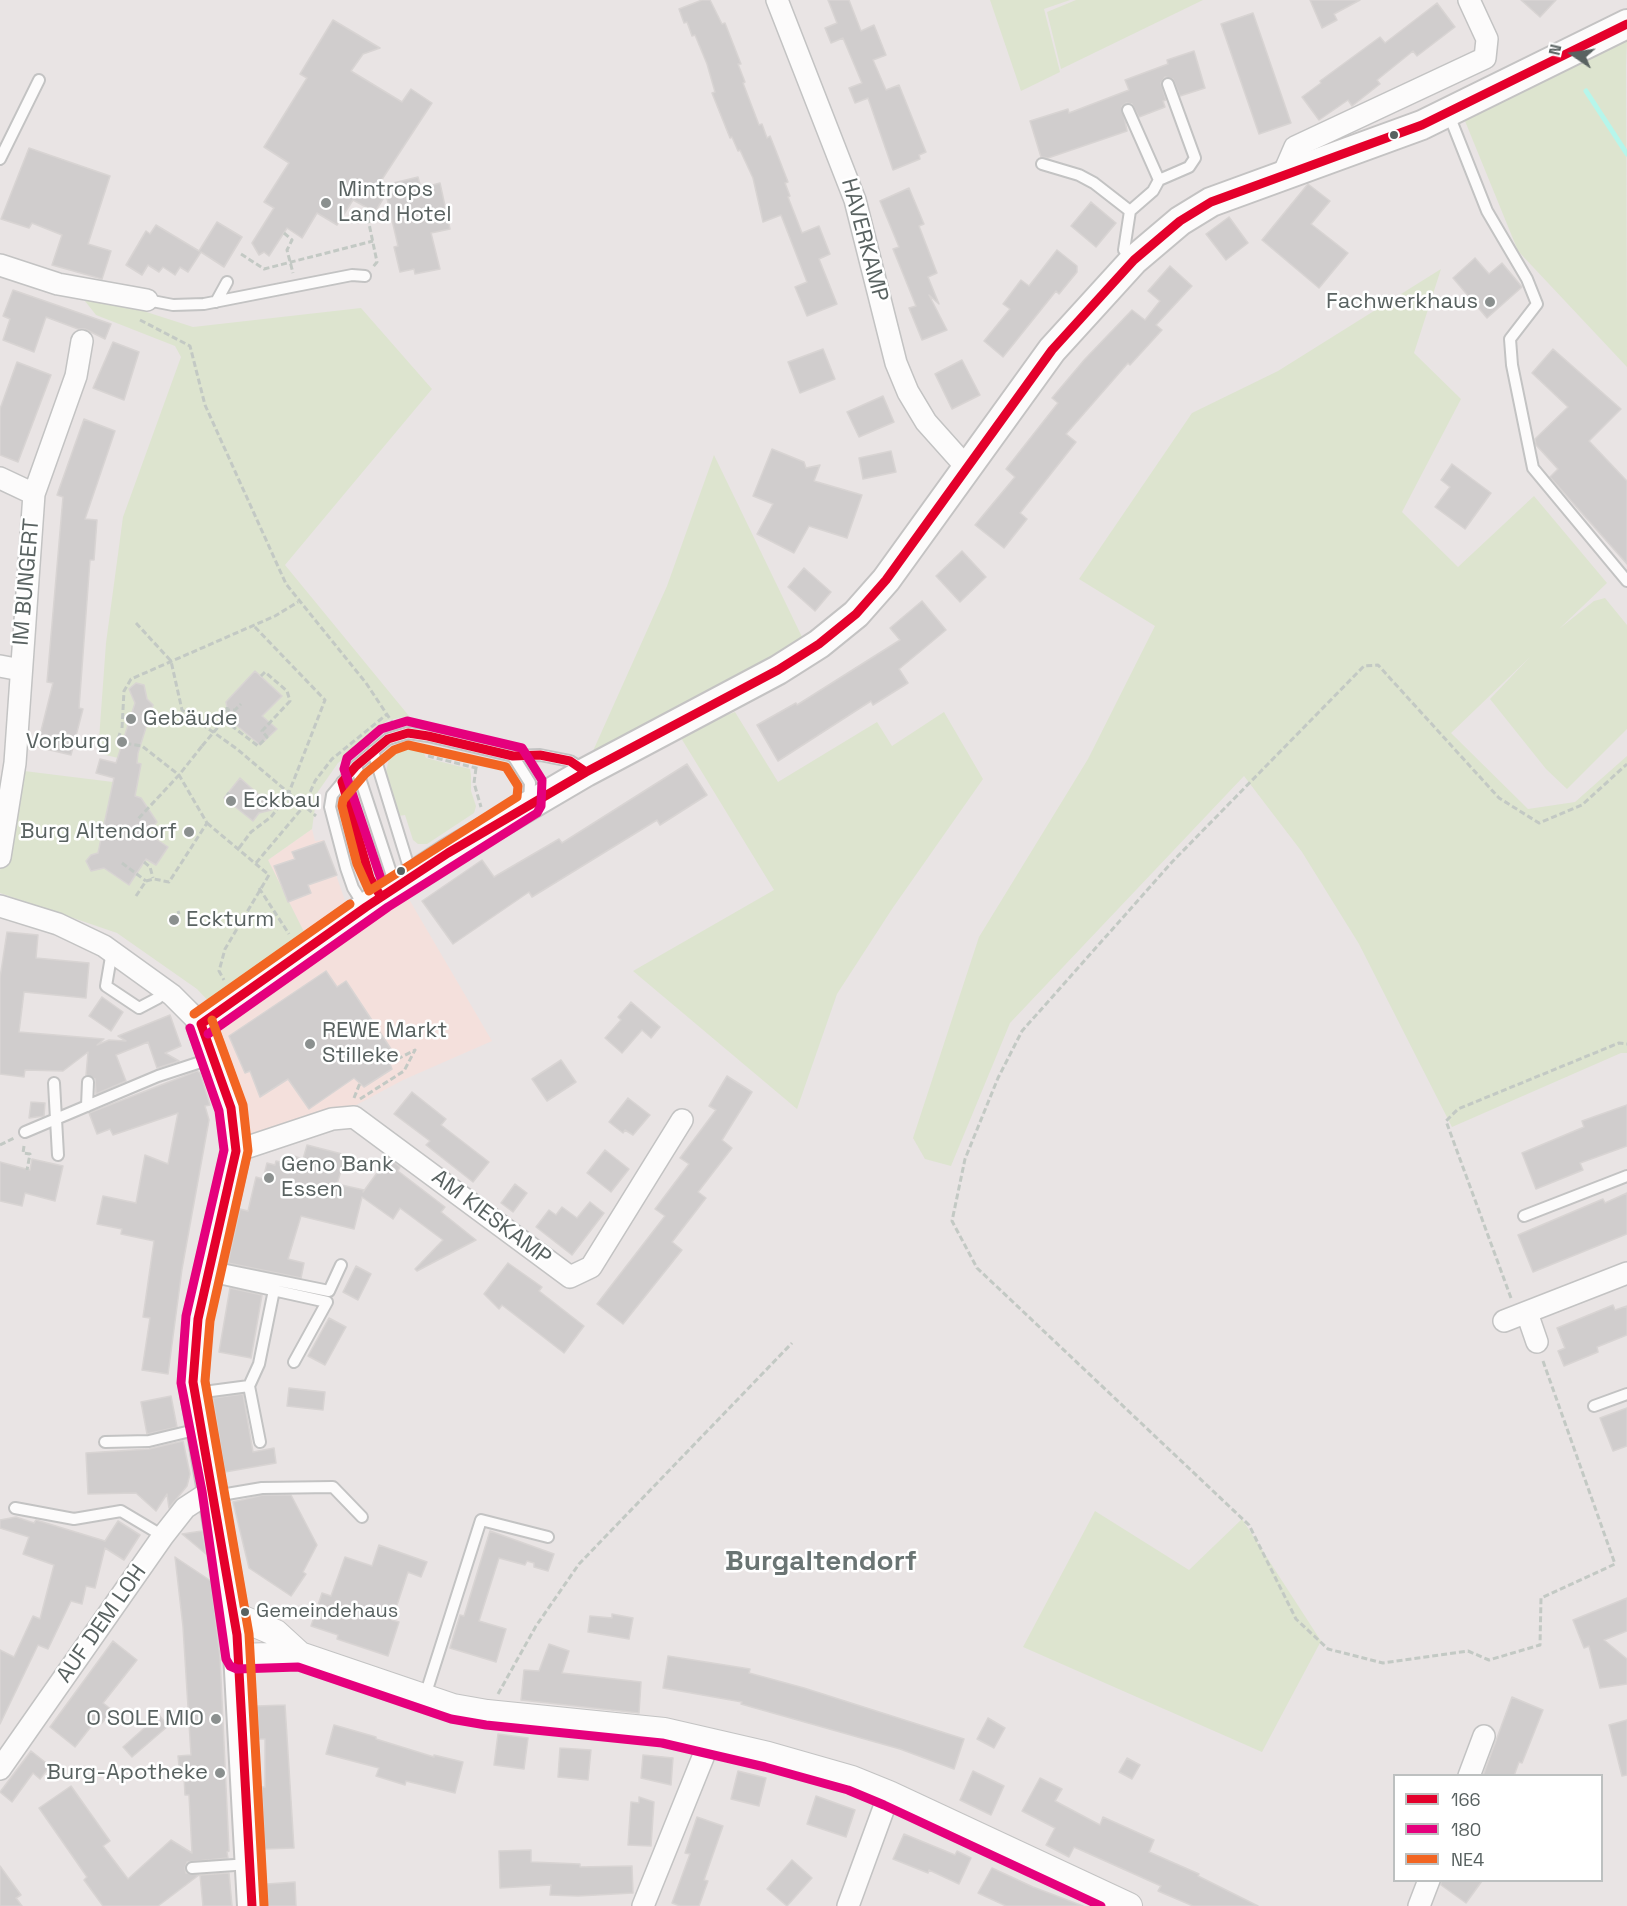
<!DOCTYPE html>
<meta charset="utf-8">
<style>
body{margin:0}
#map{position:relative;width:1627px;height:1906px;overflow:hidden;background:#e9e4e4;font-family:"Space Grotesk",sans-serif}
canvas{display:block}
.legend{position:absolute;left:1393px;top:1774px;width:210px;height:108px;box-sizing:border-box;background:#fff;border:2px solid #bdc0c0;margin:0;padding:8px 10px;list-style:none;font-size:18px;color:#596261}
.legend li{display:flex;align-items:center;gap:12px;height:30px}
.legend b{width:30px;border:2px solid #bdc0c0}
.north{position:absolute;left:1543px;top:24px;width:60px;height:60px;-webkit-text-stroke:4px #fff;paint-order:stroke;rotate:283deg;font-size:16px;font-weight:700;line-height:24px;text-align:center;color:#596261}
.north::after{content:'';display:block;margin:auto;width:21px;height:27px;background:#596261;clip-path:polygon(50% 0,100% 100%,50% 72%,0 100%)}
</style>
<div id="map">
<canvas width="1627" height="1906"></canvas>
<ul class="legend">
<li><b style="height:8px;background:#e4002b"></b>166</li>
<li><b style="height:8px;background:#e5007d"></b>180</li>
<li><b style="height:8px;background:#f26522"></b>NE4</li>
</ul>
<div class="north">N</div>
</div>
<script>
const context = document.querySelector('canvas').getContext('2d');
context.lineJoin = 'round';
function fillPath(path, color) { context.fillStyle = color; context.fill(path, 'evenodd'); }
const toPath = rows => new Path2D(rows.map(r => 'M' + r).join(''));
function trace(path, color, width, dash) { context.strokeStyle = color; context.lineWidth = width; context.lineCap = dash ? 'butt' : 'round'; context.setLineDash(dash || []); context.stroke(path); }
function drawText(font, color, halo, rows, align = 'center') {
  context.font = font + ' "Space Grotesk",sans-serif'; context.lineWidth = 5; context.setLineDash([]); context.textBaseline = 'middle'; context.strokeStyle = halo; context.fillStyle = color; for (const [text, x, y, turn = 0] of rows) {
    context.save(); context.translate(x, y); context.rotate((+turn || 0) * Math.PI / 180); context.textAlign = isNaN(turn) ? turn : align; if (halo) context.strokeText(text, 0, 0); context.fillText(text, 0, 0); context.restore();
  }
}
fillPath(toPath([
 [312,829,315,841,324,840,350,915,310,944,268,860],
 [403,889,492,1041,403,1080,332,1118,250,1141,218,1029]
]), '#f4e0dc');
fillPath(toPath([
 [990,0,1070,0,1044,9,1060,72,1021,91],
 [1076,0,1203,0,1061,69,1047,12],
 [1627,37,1626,66,1627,367,1518,251,1465,121,1547,73],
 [1441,269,1414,353,1461,399,1402,512,1458,567,1534,496,1607,583,1559,629,1594,601,1605,598,1627,625,1627,729,1567,789,1546,769,1490,699,1530,657,1451,733,1528,809,1575,802,1627,756,1627,1053,1621,1053,1452,1127,1359,944,1302,852,1244,776,1010,1023,951,1166,925,1159,913,1138,979,937,1088,759,1155,626,1079,579,1192,413,1278,371],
 [81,296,103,298,193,327,361,308,432,389,285,565,409,716,388,720,338,763,317,793,312,829,268,860,310,944,216,1009,197,989,117,933,0,893,0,871,16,770,113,782,118,758,98,753,106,643,123,517,181,357,175,346,96,315],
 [714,455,803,639,725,687,600,752,593,751,667,586],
 [735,712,778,782,877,722,892,746,944,712,983,779,892,909,837,994,797,1109,633,971,774,890,678,733],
 [404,745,420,745,426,758,470,769,471,775,471,791,476,806,474,813,427,844,418,844,413,840,405,815,398,816,386,771,389,759],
 [1095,1511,1189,1570,1242,1519,1321,1641,1262,1752,1023,1647]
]), '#dde4cf');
trace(toPath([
 [1586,91,1627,154]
]), '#b6f6eb', 5);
const building = toPath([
 [702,0,710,0,722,24,725,23,741,64,738,64,745,82,743,83,759,125,762,124,767,138,770,136,776,151,788,182,785,183,790,196,788,197,802,233,819,226,830,254,819,259,837,304,807,316,795,287,807,282,781,215,763,222,753,178,740,150,738,151,732,137,730,138,712,93,715,92,707,64,695,35,692,36,687,22,684,23,679,9,702,0],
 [828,0,849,0,861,31,874,25,886,55,873,60,886,90,899,85,926,152,919,155,920,159,893,170,868,98,855,103,849,88,862,83,843,38,831,43,825,28,837,23,828,0],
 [1310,0,1360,0,1334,14,1337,20,1322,28,1310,0],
 [1521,0,1556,0,1540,17,1521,0],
 [1437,3,1455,27,1417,56,1413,51,1377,80,1380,84,1352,106,1348,100,1319,120,1302,97,1321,83,1320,81,1380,37,1385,43,1437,3],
 [1253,13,1291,123,1259,134,1221,24,1253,13],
 [333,20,380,48,363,54,351,71,402,102,411,89,432,103,377,187,418,177,421,188,440,183,450,229,431,233,440,269,415,274,414,269,400,272,394,247,398,246,386,194,375,212,353,200,337,225,317,213,302,238,287,228,269,256,264,252,259,255,252,243,274,208,264,202,289,163,264,147,307,78,300,74,333,20],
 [1194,51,1205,88,1180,96,1173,79,1165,77,1161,83,1166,100,1163,101,1165,107,1139,117,1132,104,1126,103,1122,106,1127,131,1048,158,1041,157,1030,121,1068,109,1069,113,1129,90,1125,80,1168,64,1167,60,1194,51],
 [29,148,110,176,88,244,111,251,102,279,52,265,62,235,32,223,29,228,1,219,29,148],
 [1308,184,1330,201,1311,224,1348,253,1319,288,1262,240,1308,184],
 [909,188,924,224,919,226,937,273,928,277,939,304,929,295,947,330,922,340,909,308,916,306,893,249,899,247,880,201,909,188],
 [1091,202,1116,223,1096,247,1071,226,1091,202],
 [1229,217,1248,243,1226,260,1206,234,1229,217],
 [217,222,242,237,224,267,201,252,188,272,180,267,175,275,163,267,159,272,148,265,142,275,126,265,146,231,150,234,156,225,199,251,217,222],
 [1057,250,1077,266,1077,272,1059,294,1056,291,1003,357,984,341,1010,309,1003,304,1021,280,1029,286,1057,250],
 [1475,258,1489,274,1502,263,1522,287,1487,318,1453,278,1475,258],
 [1170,266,1192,286,1156,325,1162,330,1130,365,1128,363,1066,434,1076,442,1020,513,1027,519,1004,548,975,525,1015,477,1006,469,1058,403,1052,398,1085,359,1132,310,1145,320,1160,301,1148,291,1170,266],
 [13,290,111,324,105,339,85,329,78,329,46,317,34,352,3,340,10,319,3,316,13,290],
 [113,342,139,352,124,400,93,388,113,342],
 [823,349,835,379,800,393,788,362,823,349],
 [1553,349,1621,409,1589,441,1627,481,1627,564,1550,477,1558,469,1536,445,1535,439,1568,407,1532,373,1553,349],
 [962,360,980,395,952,409,935,374,962,360],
 [17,362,51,375,18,462,0,455,0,409,17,362],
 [883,396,894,422,859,437,847,412,883,396],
 [84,419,115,431,85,519,97,520,94,560,90,560,79,708,83,709,71,755,37,747,53,683,47,682,63,497,57,495,84,419],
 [772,449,804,462,806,468,820,465,814,481,862,495,847,538,809,526,794,553,757,534,773,504,753,496,772,449],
 [891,451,896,472,863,479,859,458,891,451],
 [1452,464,1491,493,1465,529,1435,507,1450,487,1441,480,1452,464],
 [962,551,986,577,960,602,936,576,962,551],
 [804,568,831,592,815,611,788,587,804,568],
 [922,601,946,630,899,669,908,683,873,705,871,701,778,761,757,725,796,703,797,705,900,640,890,628,922,601],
 [255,671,282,696,262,716,277,729,260,745,229,719,226,702,255,671],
 [136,683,144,685,147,699,153,705,138,753,137,763,141,764,135,796,141,798,157,822,147,833,168,847,156,865,146,859,129,885,104,868,91,871,86,861,91,855,98,853,114,778,96,773,100,759,116,763,135,703,129,689,136,683],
 [687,764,707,795,660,825,657,820,532,897,529,892,453,944,422,901,482,860,494,877,559,839,562,843,687,764],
 [240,778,259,795,269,796,275,804,271,810,259,813,253,821,224,798,240,778],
 [324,841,337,875,308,885,311,893,288,902,274,866,295,859,292,852,324,841],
 [7,932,38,935,36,958,89,963,86,998,24,992,19,1032,104,1039,97,1045,109,1040,126,1041,118,1036,170,1015,181,1046,165,1053,179,1061,157,1068,148,1042,116,1055,126,1081,96,1094,95,1079,86,1075,88,1052,63,1071,25,1070,24,1077,0,1074,0,978,7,932],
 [326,971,337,987,346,981,393,1052,387,1057,392,1069,364,1087,354,1078,309,1109,288,1079,260,1097,250,1071,245,1073,229,1036,326,971],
 [102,997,123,1012,111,1031,89,1016,102,997],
 [631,1002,660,1027,651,1038,642,1030,622,1053,605,1038,621,1020,618,1017,631,1002],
 [561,1060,576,1082,547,1101,532,1079,561,1060],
 [197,1071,200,1073,210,1105,205,1106,209,1120,182,1269,168,1374,142,1370,150,1318,143,1317,154,1241,121,1234,122,1229,97,1224,103,1196,136,1203,145,1155,168,1164,178,1113,113,1135,110,1129,97,1134,89,1113,197,1071],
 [727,1076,752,1092,722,1140,732,1148,698,1192,706,1198,672,1242,682,1250,623,1324,597,1304,665,1216,655,1209,689,1164,680,1158,716,1110,709,1106,727,1076],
 [412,1092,446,1119,441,1125,489,1162,473,1182,426,1145,430,1141,394,1114,412,1092],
 [628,1098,650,1115,633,1135,625,1130,623,1133,609,1122,628,1098],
 [31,1102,45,1103,44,1116,29,1118,31,1102],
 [1627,1105,1627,1146,1580,1163,1583,1170,1536,1189,1522,1153,1584,1127,1582,1121,1627,1105],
 [307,1145,346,1155,337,1184,364,1190,363,1192,388,1158,400,1167,398,1171,445,1207,441,1212,476,1240,417,1271,415,1269,443,1240,400,1208,393,1219,362,1197,354,1229,301,1216,288,1259,304,1263,301,1278,228,1263,240,1209,248,1211,256,1177,263,1179,267,1163,275,1165,276,1161,285,1163,286,1159,293,1161,294,1156,303,1159,307,1145],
 [605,1150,629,1169,611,1192,587,1173,605,1150],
 [32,1159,63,1166,55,1201,25,1193,22,1206,0,1201,0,1162,30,1170,32,1159],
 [515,1184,527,1193,513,1212,501,1203,515,1184],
 [1627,1193,1627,1234,1533,1272,1518,1235,1603,1199,1605,1203,1627,1193],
 [590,1202,604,1213,572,1255,536,1227,549,1210,556,1215,562,1207,577,1218,590,1202],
 [508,1263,542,1287,539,1291,584,1326,564,1353,502,1305,499,1309,484,1294,508,1263],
 [356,1266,371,1274,358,1300,343,1292,356,1266],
 [230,1288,262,1295,251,1358,219,1352,230,1288],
 [1613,1305,1615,1310,1627,1306,1627,1335,1597,1347,1598,1352,1564,1366,1558,1351,1565,1348,1557,1328,1613,1305],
 [329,1318,346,1327,325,1365,308,1356,329,1318],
 [289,1388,325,1392,323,1410,287,1406,289,1388],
 [243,1394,253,1452,274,1448,276,1463,225,1472,213,1398,243,1394],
 [171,1396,177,1427,147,1434,141,1402,171,1396],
 [1627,1408,1627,1446,1613,1451,1600,1418,1627,1408],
 [183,1441,190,1474,187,1486,169,1508,167,1494,156,1511,136,1493,88,1494,86,1453,149,1449,183,1441],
 [263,1495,291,1495,317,1545,303,1572,306,1574,291,1596,249,1568,233,1502,263,1495],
 [16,1517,34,1523,36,1520,105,1541,118,1521,140,1535,124,1560,105,1548,95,1588,86,1586,82,1604,71,1601,48,1649,38,1645,0,1724,0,1650,14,1657,33,1616,40,1619,54,1565,23,1554,29,1537,0,1528,0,1520,16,1517],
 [202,1531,206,1554,182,1534,202,1531],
 [490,1531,554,1554,548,1571,534,1567,534,1563,527,1561,525,1565,499,1558,479,1621,506,1629,496,1662,450,1648,460,1615,464,1616,490,1531],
 [379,1545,427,1562,421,1577,408,1572,392,1620,399,1622,388,1656,337,1639,338,1635,311,1626,322,1593,331,1596,345,1557,372,1566,379,1545],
 [175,1557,211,1581,220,1657,229,1851,227,1852,228,1858,187,1862,185,1868,186,1873,199,1875,158,1906,103,1906,84,1880,87,1877,39,1808,71,1786,110,1841,103,1846,128,1879,171,1840,192,1853,189,1795,185,1795,184,1777,180,1777,178,1756,191,1755,183,1627,175,1557],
 [1627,1598,1627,1631,1604,1640,1627,1659,1627,1684,1600,1688,1589,1646,1584,1648,1573,1620,1627,1598],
 [612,1614,633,1618,629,1639,588,1632,590,1616,612,1618,612,1614],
 [113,1641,137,1660,103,1703,112,1710,102,1723,97,1719,75,1747,50,1727,113,1641],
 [549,1644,569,1651,562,1673,641,1682,639,1713,521,1700,524,1670,539,1671,549,1644],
 [668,1656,750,1669,749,1673,804,1688,964,1739,954,1769,900,1749,741,1704,742,1702,663,1688,668,1656],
 [1512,1697,1543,1710,1522,1763,1519,1762,1514,1776,1483,1776,1512,1697],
 [285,1705,294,1848,265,1849,262,1787,265,1787,265,1739,259,1739,257,1706,285,1705],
 [159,1715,168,1726,132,1757,123,1747,159,1715],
 [988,1718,1005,1728,994,1748,977,1739,988,1718],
 [1627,1720,1627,1775,1622,1776,1609,1725,1627,1720],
 [334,1725,376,1737,376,1739,434,1757,434,1755,463,1762,455,1793,406,1781,405,1785,376,1776,379,1768,326,1754,334,1725],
 [498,1734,528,1738,524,1769,494,1765,498,1734],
 [560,1748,591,1750,588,1780,558,1777,560,1748],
 [31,1751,50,1766,40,1779,33,1773,12,1802,0,1792,31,1751],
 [643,1755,673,1758,671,1785,641,1778,643,1755],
 [1127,1758,1140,1765,1132,1779,1119,1772,1127,1758],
 [738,1771,766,1778,759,1806,731,1799,738,1771],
 [973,1771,1004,1786,991,1815,960,1800,973,1771],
 [1040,1778,1062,1789,1055,1801,1100,1825,1103,1817,1154,1840,1149,1852,1199,1874,1198,1876,1258,1906,1193,1906,1158,1891,1161,1886,1074,1847,1069,1857,1046,1845,1055,1828,1022,1811,1040,1778],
 [816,1796,855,1810,846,1837,807,1824,816,1796],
 [639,1797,654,1802,651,1846,628,1845,631,1802,639,1803,639,1797],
 [697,1817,723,1826,704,1880,708,1881,699,1906,680,1906,672,1903,690,1854,685,1853,697,1817],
 [904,1834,955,1855,957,1851,971,1858,959,1884,929,1870,928,1873,893,1859,904,1834],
 [531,1850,531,1862,580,1864,580,1867,632,1866,633,1893,578,1896,550,1895,551,1885,500,1888,499,1851,531,1850],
 [792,1860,812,1878,787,1906,767,1889,792,1860],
 [0,1866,21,1895,16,1898,22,1906,0,1906,0,1866],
 [992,1868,1033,1887,1083,1906,1006,1906,978,1893,992,1868],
 [229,1873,232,1906,203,1906,200,1875,229,1873],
 [1441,1881,1482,1881,1466,1903,1441,1885,1441,1881],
 [295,1882,296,1906,268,1906,267,1884,295,1882]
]);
fillPath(building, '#d0cdcd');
trace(building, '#d8d4d3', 1.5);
const service = toPath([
 [1128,110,1159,180,1153,191,1130,211],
 [1449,115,1487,211,1527,279,1537,304,1510,339,1512,365,1533,468,1627,581],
 [0,159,39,80],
 [1042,164,1079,175,1094,183,1130,211,1124,250,1133,259],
 [1159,180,1189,167,1195,158,1168,84],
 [147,300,173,305,204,304,352,275,365,276],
 [216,302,227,282],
 [373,751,411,874],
 [513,756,530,783,529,802],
 [356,766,395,885],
 [342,782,370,878,380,895],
 [365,907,353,888,346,868,330,807,332,795,356,766,388,739,408,733,428,736,513,756,540,755,570,761,584,770],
 [112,951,106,986,139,1008,158,998,165,990],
 [54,1083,58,1155],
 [87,1106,88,1082],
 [25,1132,158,1076,213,1058],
 [1524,1216,1627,1176],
 [211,1267,329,1291,341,1265],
 [210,1276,327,1302,294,1362],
 [249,1386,260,1442],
 [196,1393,249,1386,259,1364,274,1290],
 [1594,1406,1627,1394],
 [105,1442,149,1441,199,1429],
 [215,1496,262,1488,333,1487,362,1517],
 [15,1508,74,1519,121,1511,163,1536],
 [424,1699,481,1520,548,1537],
 [192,1868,249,1864]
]);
const minor = toPath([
 [777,0,855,200,896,363,908,392,926,422,968,469],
 [1282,177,1295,147,1485,58,1487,39,1469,0],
 [0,265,58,284,147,300],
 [0,478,34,494],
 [0,666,21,670],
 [0,857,15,763,34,494,76,376,82,341],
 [0,906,58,924,104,946,172,995,201,1024],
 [236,1151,332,1119,354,1117,570,1277,591,1267,682,1120],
 [1527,1313,1537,1342],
 [1504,1321,1627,1273],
 [0,1769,163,1536,185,1508,214,1489],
 [1469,1776,1484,1736],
 [643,1906,710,1740],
 [848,1906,889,1794],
 [1419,1906,1429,1880]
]);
const tertiary = toPath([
 [234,1615,276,1633,300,1655],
 [238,1657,300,1655,453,1707,487,1713,664,1731,768,1755,852,1779,889,1794,1129,1906]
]);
const secondary = toPath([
 [252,1906,237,1635,193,1382,198,1319,236,1151,231,1108,201,1024,366,907,448,853,586,772,778,670,819,644,856,614,886,580,1052,350,1134,260,1180,221,1211,202,1422,125,1627,24]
]);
trace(service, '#c3c3c3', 14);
trace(minor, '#c3c3c3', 24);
trace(tertiary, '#c3c3c3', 28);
trace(secondary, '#c4c3c3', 32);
trace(toPath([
 [371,210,367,214,377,262,373,267],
 [284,233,292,240,287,250,293,273],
 [241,254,264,269,373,241],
 [140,320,190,346,205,405,286,584,366,683,392,722],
 [136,623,171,661,182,710,237,749,316,816],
 [227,707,227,710,235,710,241,704],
 [225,718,222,716,227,710],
 [224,720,258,746,267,737,262,731,290,701,287,691,265,672,261,676],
 [122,728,124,691,131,679,275,616,298,602],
 [120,733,117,742,142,746,179,775,138,819],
 [428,756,476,768,478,761],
 [476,768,474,783,481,807],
 [227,793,235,800,231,805],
 [207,823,269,875,225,949,219,971,224,980],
 [239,848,251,832,271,817,288,795,325,700,253,625],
 [144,862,150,867,153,878],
 [122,863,146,881],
 [256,863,304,806,315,781,332,759,386,715],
 [259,888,289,934],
 [136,896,146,881,154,879,169,882,207,823,179,775,202,746],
 [178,911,179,914],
 [354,1098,360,1083],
 [360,1099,404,1071,415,1050,390,1063],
 [0,1145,14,1138],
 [24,1146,23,1153,30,1154,27,1170],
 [1511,1298,1446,1121,1458,1109,1619,1043,1627,1044],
 [1543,1361,1615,1564,1541,1598,1540,1645,1489,1660,1468,1651,1383,1663,1328,1649,1296,1619,1249,1525,977,1268,952,1221,965,1159,998,1078,1022,1031,1173,861,1364,666,1378,665,1499,798,1539,823,1582,805,1627,764],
 [498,1694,536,1626,579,1564,792,1343]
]), '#c3c9c4', 3, [6, 3]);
trace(service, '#fcfbfb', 10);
trace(minor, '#fcfbfb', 21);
trace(tertiary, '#fcfbfb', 26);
trace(secondary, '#fcfbfb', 28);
trace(toPath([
 [202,746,224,720]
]), '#c3c9c4', 3, [6, 3]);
trace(toPath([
 [381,897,370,878,342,782,356,766,388,739,408,733,428,736,513,756,540,755,570,761,586,772],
 [201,1024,366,907,448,853,586,772,778,670,819,644,856,614,886,580,1052,350,1134,260,1180,221,1211,202,1422,125,1627,24],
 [201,1024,231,1108,236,1151,198,1319,193,1382,237,1635,252,1906]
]), '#e4002b', 9);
trace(toPath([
 [190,1028,219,1111,224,1150,186,1316,181,1383,202,1491,226,1659,230,1666,237,1669,298,1667,451,1719,486,1725,662,1743,765,1767,848,1790,884,1805,1101,1906],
 [208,1034,388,907,537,813,541,806,542,780,522,748,407,721,381,729,347,758,344,769,382,882]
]), '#e5007d', 9);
trace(toPath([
 [408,745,506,767,518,786,517,797,369,891,357,864,342,806,343,800,365,774,394,750,408,745],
 [194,1014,350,904],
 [212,1020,243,1105,248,1151,210,1321,205,1381,249,1634,264,1905]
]), '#f26522', 9);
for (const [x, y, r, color] of [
 [1394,135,5,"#596261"],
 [326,203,6,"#8b908f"],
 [1490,302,6,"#8b908f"],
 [131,719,6,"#8b908f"],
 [122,742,6,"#8b908f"],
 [231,801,6,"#8b908f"],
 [189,832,6,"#8b908f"],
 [401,871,5,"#596261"],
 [174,920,6,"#8b908f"],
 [310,1044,6,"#8b908f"],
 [269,1178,6,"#8b908f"],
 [245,1612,5,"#596261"],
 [216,1719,6,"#8b908f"],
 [220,1773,6,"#8b908f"]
]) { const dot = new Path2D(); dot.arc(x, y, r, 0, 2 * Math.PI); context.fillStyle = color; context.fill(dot); trace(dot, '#fff', 2); }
drawText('20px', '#596261', '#fff', [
 ["Gemeindehaus",256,1612]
], 'left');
drawText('22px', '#596261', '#fff', [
 ["Mintrops",338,190],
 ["Land Hotel",338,215],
 ["Fachwerkhaus",1478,302,"right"],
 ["Gebäude",143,719],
 ["Vorburg",110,742,"right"],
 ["Eckbau",243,801],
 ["Burg Altendorf",177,832,"right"],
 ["Eckturm",186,920],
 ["REWE Markt",322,1031],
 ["Stilleke",322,1056],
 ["Geno Bank",281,1165],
 ["Essen",281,1190],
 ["O SOLE MIO",204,1719,"right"],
 ["Burg-Apotheke",208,1773,"right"]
], 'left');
drawText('22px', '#596261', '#fff', [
 ["HAVERKAMP",864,240,75],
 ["IM BUNGERT",27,582,-85],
 ["AM KIESKAMP",491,1218,37],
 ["AUF DEM LOH",102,1624,-55]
]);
drawText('bold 28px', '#6a7473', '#fff', [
 ["Burgaltendorf",821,1562]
]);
</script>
